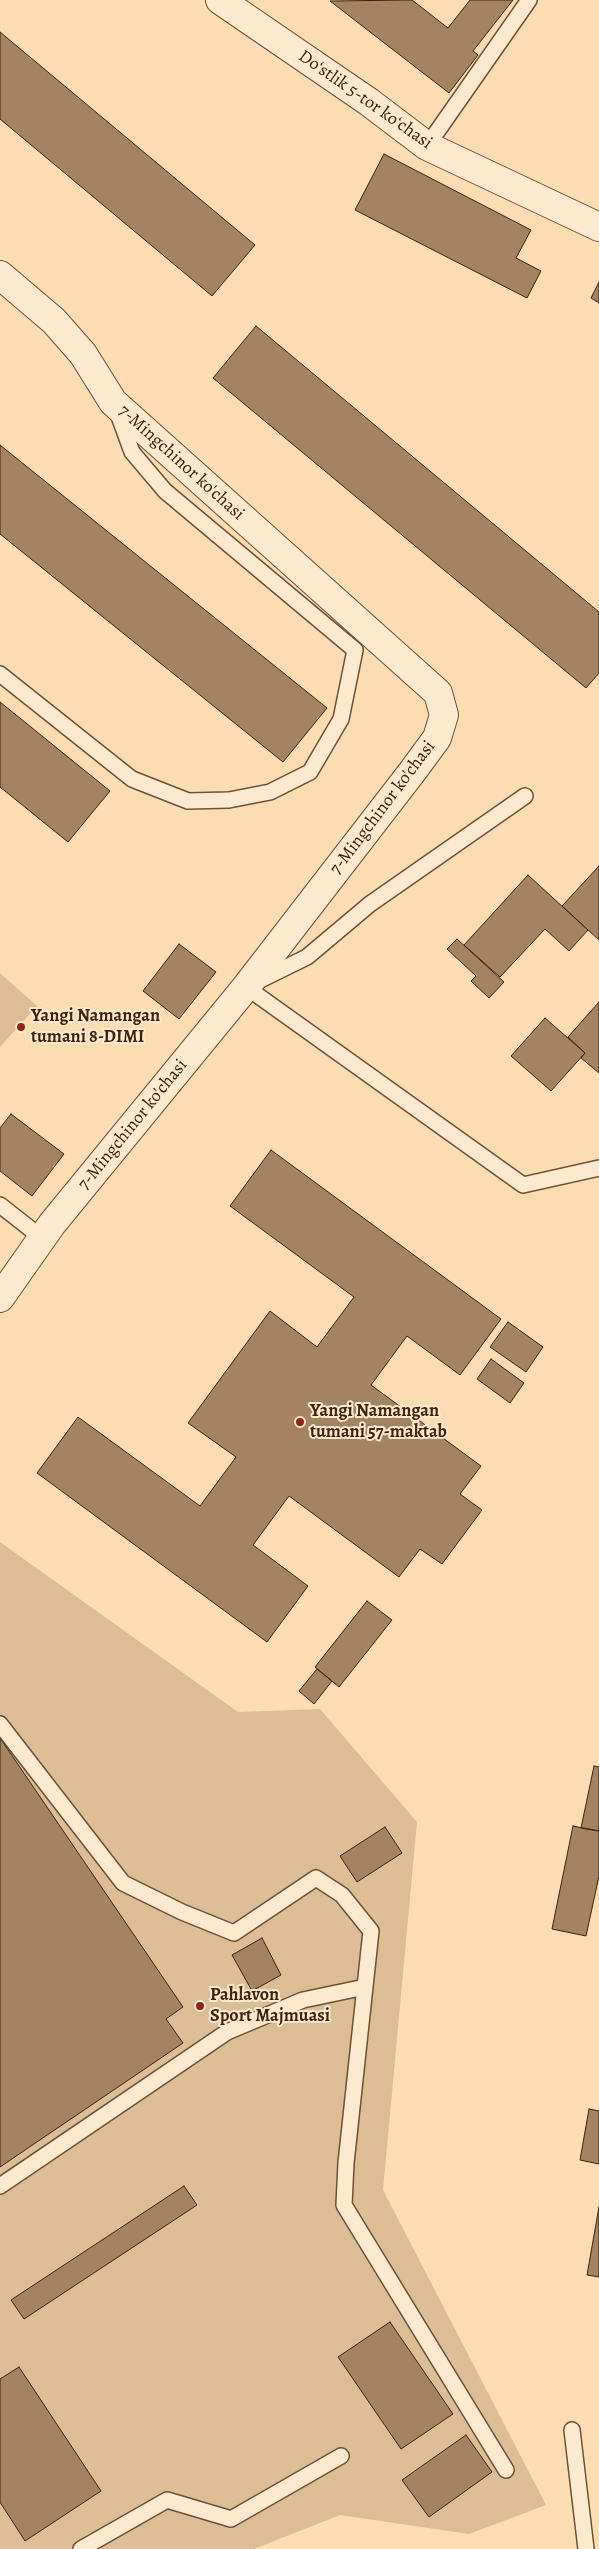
<!DOCTYPE html>
<meta charset="utf-8">
<style>
body{margin:0}
canvas{display:block;background:#fcddb3}
</style>
<canvas width="599" height="2549"></canvas>
<script>
const context = document.querySelector('canvas').getContext('2d');
context.lineJoin = 'round';
function fillPath(path, color) { context.fillStyle = color; context.fill(path, 'evenodd'); }
const toPath = rows => new Path2D(rows.map(r => 'M' + r).join(''));
function trace(path, color, width, dash) { context.strokeStyle = color; context.lineWidth = width; context.lineCap = dash ? 'butt' : 'round'; context.setLineDash(dash || []); context.stroke(path); }
function drawText(font, color, halo, rows, align = 'center') {
  context.font = font + ' Alegreya,serif'; context.lineWidth = 4; context.setLineDash([]); context.textBaseline = 'middle'; context.strokeStyle = halo; context.fillStyle = color; for (const [text, x, y, turn = 0] of rows) {
    context.save(); context.translate(x, y); context.rotate((+turn || 0) * Math.PI / 180); context.textAlign = isNaN(turn) ? turn : align; if (halo) context.strokeText(text, 0, 0); context.fillText(text, 0, 0); context.restore();
  }
}
fillPath(toPath([
 [0,973,37,1006,0,1047],
 [0,1542,238,1712,320,1709,417,1822,383,2190,546,2505,469,2534,340,2515,254,2549,0,2549]
]), '#dcbd96');
const building = toPath([
 [412,0,448,28,470,0,513,0,473,51,478,55,449,93,330,1,412,0],
 [0,32,255,245,212,296,0,119,0,32],
 [384,154,531,230,516,258,541,271,527,298,355,210,384,154],
 [599,282,599,303,591,298,599,282],
 [256,326,599,612,599,673,586,688,213,378,256,326],
 [0,445,327,708,283,762,0,534,0,445],
 [0,702,110,791,68,842,0,787,0,702],
 [599,866,599,940,562,906,599,866],
 [528,875,588,930,569,951,545,929,500,977,464,945,528,875],
 [457,939,504,982,489,998,471,981,476,976,447,949,457,939],
 [179,944,216,972,179,1019,143,991,179,944],
 [599,1002,599,1073,581,1058,585,1053,568,1037,599,1002],
 [545,1018,585,1053,551,1091,511,1056,545,1018],
 [11,1114,64,1154,32,1196,0,1171,0,1128,11,1114],
 [271,1150,501,1319,460,1375,407,1336,371,1385,481,1466,460,1494,482,1510,442,1564,420,1549,399,1577,289,1496,253,1545,308,1586,267,1642,37,1473,78,1417,200,1506,236,1457,188,1423,270,1311,317,1347,354,1297,230,1206,271,1150],
 [508,1322,543,1347,526,1372,490,1347,508,1322],
 [491,1359,524,1383,510,1403,477,1379,491,1359],
 [367,1601,392,1620,339,1687,315,1667,367,1601],
 [317,1669,332,1681,314,1704,299,1691,317,1669],
 [0,1738,183,2007,166,2019,183,2043,0,2167,0,1738],
 [594,1766,599,1767,599,1831,581,1828,594,1766],
 [573,1826,599,1831,599,1876,586,1936,552,1929,573,1826],
 [385,1827,402,1853,357,1882,340,1856,385,1827],
 [262,1938,281,1975,252,1991,232,1955,262,1938],
 [589,2109,599,2111,599,2164,580,2160,589,2109],
 [184,2186,197,2205,24,2319,11,2300,184,2186],
 [599,2207,599,2277,587,2275,599,2207],
 [390,2322,453,2414,401,2449,338,2357,390,2322],
 [19,2367,101,2491,25,2541,0,2502,0,2379,19,2367],
 [466,2435,492,2472,429,2517,402,2480,466,2435]
]);
fillPath(building, '#a38362');
trace(building, '#42220b', 1);
const service = toPath([
 [427,146,529,0],
 [0,674,132,779,188,801,229,800,270,792,310,772,341,719,355,650,165,491,132,452,117,411],
 [525,796,370,904,307,957,246,987,523,1185,599,1168],
 [0,1205,42,1238],
 [0,1724,123,1883,182,1912,234,1933,316,1878,342,1895,371,1931,346,2163,344,2205,506,2470],
 [0,2186,227,2032,303,2000,365,1987],
 [572,2430,586,2549],
 [81,2549,167,2500,231,2519,341,2456]
]);
const minor = toPath([
 [0,275,54,321,83,354,113,402,438,693,444,715,437,738,412,772,246,987,52,1224,0,1298]
]);
const tertiary = toPath([
 [220,0,369,102,427,146,599,227]
]);
trace(service, '#705135', 18);
trace(minor, '#705135', 30);
trace(tertiary, '#705135', 30);
trace(service, '#fde9ce', 15);
trace(minor, '#fde9ce', 28);
trace(tertiary, '#fde9ce', 28);
for (const [x, y, r, color] of [
 [21,1027,5,"#8f2418"],
 [300,1422,5,"#8f2418"],
 [200,2006,5,"#8f2418"]
]) { const dot = new Path2D(); dot.arc(x, y, r, 0, 2 * Math.PI); context.fillStyle = color; context.fill(dot); trace(dot, '#fde9ce', 2); }
drawText('18px', '#42220b', '#fde9ce', [
 ["Doʻstlik 5-tor koʻchasi",365,100,35],
 ["7-Mingchinor ko'chasi",181,463,42],
 ["7-Mingchinor ko'chasi",383,808,-53],
 ["7-Mingchinor ko'chasi",133,1125,-51]
]);
drawText('bold 18px', '#42220b', '#fde9ce', [
 ["Yangi Namangan",31,1017],
 ["tumani 8-DIMI",31,1038],
 ["Yangi Namangan",310,1412],
 ["tumani 57-maktab",310,1433],
 ["Pahlavon",210,1996],
 ["Sport Majmuasi",210,2017]
], 'left');
</script>
